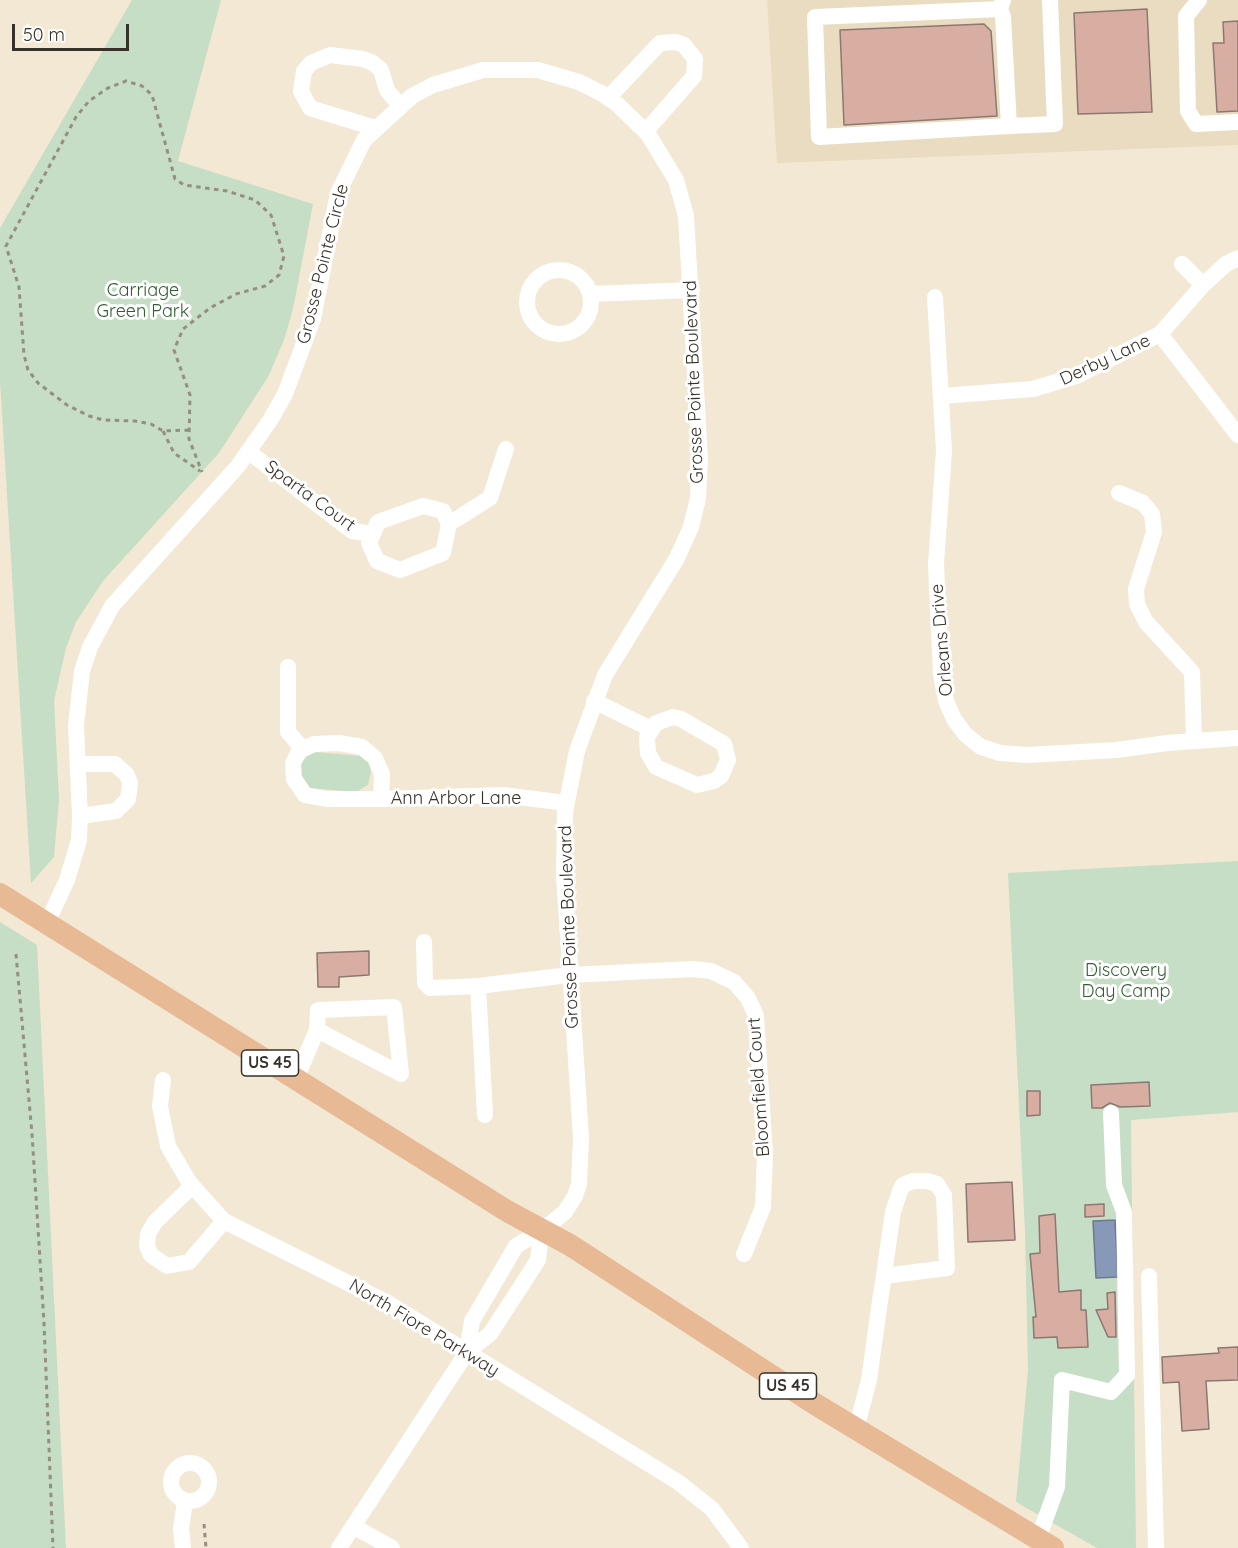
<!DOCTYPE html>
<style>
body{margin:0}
#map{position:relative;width:1238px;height:1548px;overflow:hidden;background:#f2e8d4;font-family:Quicksand,sans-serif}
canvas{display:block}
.scale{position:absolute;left:12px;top:24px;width:117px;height:27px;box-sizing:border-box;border:3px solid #36322a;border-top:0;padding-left:8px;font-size:18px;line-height:21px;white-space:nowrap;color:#36322a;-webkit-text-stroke:4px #fff;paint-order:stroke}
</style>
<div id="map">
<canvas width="1238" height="1548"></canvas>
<div class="scale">50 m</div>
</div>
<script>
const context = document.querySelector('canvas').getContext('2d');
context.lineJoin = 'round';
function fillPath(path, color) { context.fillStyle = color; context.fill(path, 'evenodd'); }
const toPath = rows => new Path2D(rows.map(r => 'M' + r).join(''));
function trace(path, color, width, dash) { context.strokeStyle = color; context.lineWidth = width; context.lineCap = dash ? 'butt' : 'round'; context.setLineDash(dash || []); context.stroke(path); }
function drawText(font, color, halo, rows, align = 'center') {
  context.font = font + ' Quicksand,sans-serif'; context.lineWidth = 6; context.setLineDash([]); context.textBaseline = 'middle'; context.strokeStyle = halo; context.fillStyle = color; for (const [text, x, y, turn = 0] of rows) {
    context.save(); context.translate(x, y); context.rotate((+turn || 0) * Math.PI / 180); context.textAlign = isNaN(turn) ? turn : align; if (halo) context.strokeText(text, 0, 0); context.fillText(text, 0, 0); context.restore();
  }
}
fillPath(toPath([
 [767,0,1238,0,1238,145,777,163]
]), '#e9dcc1');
fillPath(toPath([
 [132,0,221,0,178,161,313,204,293,309,284,340,268,377,219,453,103,581,76,622,66,648,54,701,59,799,54,857,31,883,0,381,0,228],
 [316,752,360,756,369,763,371,772,368,785,356,792,310,788,299,771,302,762,308,755],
 [1238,861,1238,1112,1131,1120,1136,1548,1097,1548,1016,1502,1028,1370,1025,1232,1008,873],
 [0,922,37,945,66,1548,0,1548]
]), '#c6dec5');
const water = toPath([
 [1115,1220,1118,1277,1096,1278,1093,1221,1115,1220]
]);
fillPath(water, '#8798b9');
trace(water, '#6f798e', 1.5);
const building = toPath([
 [1147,9,1152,112,1078,114,1074,13,1147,9],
 [1238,21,1238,111,1217,112,1213,43,1224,43,1223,22,1238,21],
 [984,24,991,31,997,116,844,125,840,30,984,24],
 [369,951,369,975,339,977,339,987,318,987,317,953,369,951],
 [1149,1082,1150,1106,1120,1107,1110,1103,1102,1108,1092,1108,1091,1085,1149,1082],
 [1027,1091,1040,1091,1040,1115,1027,1116,1027,1091],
 [1012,1182,1015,1240,968,1242,966,1184,1012,1182],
 [1104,1204,1104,1216,1085,1217,1085,1205,1104,1204],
 [1055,1214,1059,1292,1081,1290,1081,1310,1086,1310,1088,1347,1058,1348,1057,1337,1034,1338,1033,1317,1036,1317,1030,1254,1040,1253,1039,1216,1055,1214],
 [1115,1292,1116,1337,1108,1337,1096,1310,1108,1309,1107,1293,1115,1292],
 [1238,1347,1238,1380,1206,1381,1209,1429,1182,1431,1179,1382,1163,1383,1162,1357,1219,1353,1218,1348,1238,1347]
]);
fillPath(building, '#d8aea3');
trace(building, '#8d7771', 1.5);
trace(toPath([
 [189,430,163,431,151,424,135,421,103,420,89,416,67,405,38,383,28,370,24,355,19,287,6,246,76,117,89,101,108,88,126,81,142,86,152,95,175,179,184,185,227,191,255,200,271,215,284,256,279,275,265,286,236,294,210,308,183,329,174,350,190,395,189,439,202,472],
 [163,431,174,453,200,471],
 [16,954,32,1134,44,1323,53,1548],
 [204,1524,206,1548]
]), '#968f81', 3, [4.5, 4.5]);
trace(toPath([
 [1199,0,1186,16,1188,111,1196,124,1238,122],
 [1000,9,815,17,819,137,1009,126,1003,17,1000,9,1003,0],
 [608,98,660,43,676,42,684,45,695,59,694,76,646,131],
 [1009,126,1055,124,1050,0],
 [375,128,310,108,301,91,304,71,311,63,330,55,363,59,373,63,381,70,387,90,400,106],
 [1182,264,1203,285],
 '527 302a32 32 0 1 1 64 0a32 32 0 1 1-64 0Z',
 [590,294,692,290],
 [935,297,944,451,936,564,941,675,946,701,954,719,965,734,981,747,1000,753,1027,755,1117,750,1167,743,1238,738],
 [1160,334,1238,435],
 [941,396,1033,389,1076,376,1160,334,1203,285,1226,264,1238,258],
 [249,452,352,531,373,534],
 [1119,493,1143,503,1152,514,1154,532,1136,589,1137,604,1146,622,1192,672,1194,741],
 [423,506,443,511,449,524,443,553,400,570,377,561,369,543,378,522,423,506],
 [448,521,455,520,490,498,506,449],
 [288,667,288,732,303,749],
 [594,701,651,729],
 [673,717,681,719,724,744,728,760,721,776,714,781,697,785,656,767,648,753,647,737,656,723,673,717],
 [78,764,115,764,127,775,130,783,128,799,116,811,80,816],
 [381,799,326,799,305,795,294,779,293,763,299,751,314,744,339,743,362,747,375,758,382,774,381,799,503,795,566,803],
 [47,923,67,880,79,840,80,816,76,726,82,671,90,647,112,606,238,466,271,419,285,394,313,319,338,193,364,140,412,96,433,85,483,70,538,70,579,82,601,93,617,104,648,134,676,180,686,216,700,459,698,498,691,527,677,558,605,675,577,751,565,812,564,875,581,1138,579,1184,575,1196,565,1212,541,1231,516,1246,472,1321,467,1352],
 [424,942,425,983,430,988,478,986,569,975,693,969,711,971,734,982,748,998,756,1016,765,1153,763,1207,744,1254],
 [478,986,485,1115],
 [296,1079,317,1030,318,1010,394,1007,401,1074,317,1030],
 [163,1080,160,1106,168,1146,189,1182,224,1221,388,1303,678,1482,712,1509,741,1548],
 [192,1186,155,1222,148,1234,147,1246,151,1255,167,1266,189,1262,224,1221],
 [1149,1276,1156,1548],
 [856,1429,869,1380,881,1294,884,1276,886,1260,893,1212,900,1191,903,1185,913,1181,927,1181,937,1184,944,1195,947,1268,884,1276],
 '171 1482a19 19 0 1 1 38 0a19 19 0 1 1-38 0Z',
 [353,1526,392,1548],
 [1038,1539,1057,1487,1062,1380,1111,1392,1127,1375,1124,1212,1114,1185,1111,1113],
 [183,1548,181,1529,185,1501],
 [339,1548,467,1352,490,1334,538,1260,541,1231]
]), '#fff', 16);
trace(toPath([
 [0,894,507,1211,570,1245,815,1404,1053,1548]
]), '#e8b995', 22);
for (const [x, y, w] of [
 [270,1063,57],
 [788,1386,57]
]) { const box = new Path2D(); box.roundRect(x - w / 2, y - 13, w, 26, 4.5); context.fillStyle = '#fff'; context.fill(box); trace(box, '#36322a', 1.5); }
drawText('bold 16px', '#36322a', null, [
 ["US 45",270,1063],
 ["US 45",788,1386]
]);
drawText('18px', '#36322a', '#fff', [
 ["Grosse Pointe Circle",323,264,-76],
 ["Derby Lane",1105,360,-25],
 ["Grosse Pointe Boulevard",694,382,-92],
 ["Sparta Court",310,496,36],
 ["Orleans Drive",942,640,-95],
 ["Ann Arbor Lane",456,799],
 ["Grosse Pointe Boulevard",569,927,-92],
 ["Bloomfield Court",759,1087,-94],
 ["North Fiore Parkway",424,1328,31]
]);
drawText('18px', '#335d33', '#fff', [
 ["Carriage",143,291],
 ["Green Park",143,312],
 ["Discovery",1126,971],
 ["Day Camp",1126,992]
]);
</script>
